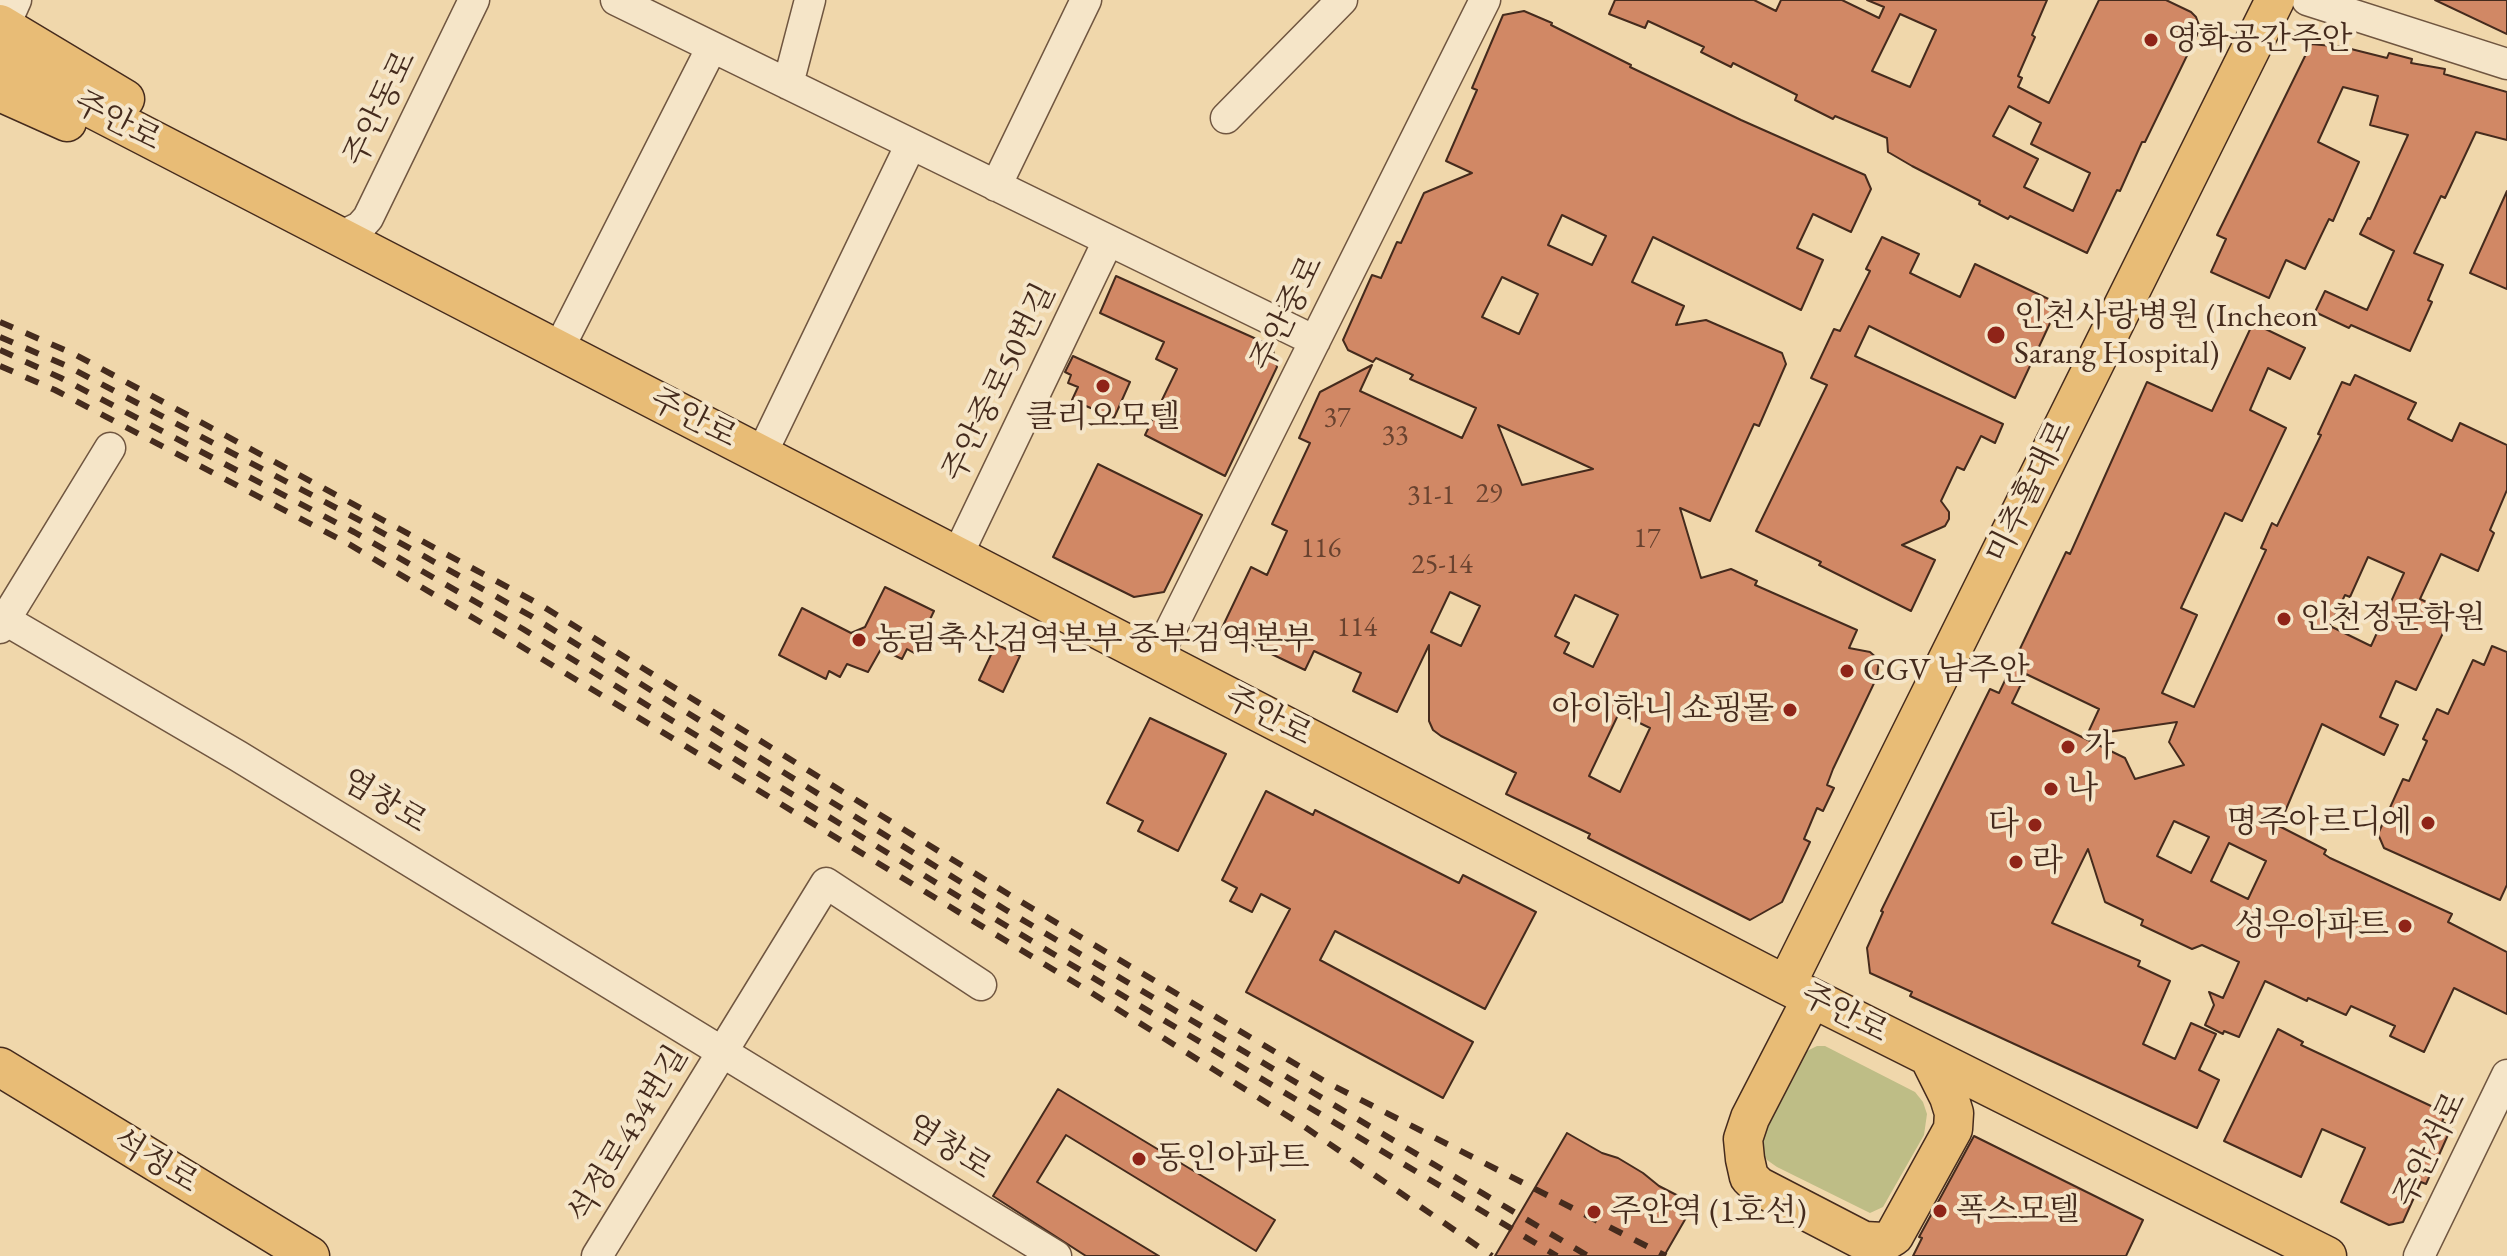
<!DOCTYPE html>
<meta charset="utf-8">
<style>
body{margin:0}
canvas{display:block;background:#f0d7ab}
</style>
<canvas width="2507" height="1256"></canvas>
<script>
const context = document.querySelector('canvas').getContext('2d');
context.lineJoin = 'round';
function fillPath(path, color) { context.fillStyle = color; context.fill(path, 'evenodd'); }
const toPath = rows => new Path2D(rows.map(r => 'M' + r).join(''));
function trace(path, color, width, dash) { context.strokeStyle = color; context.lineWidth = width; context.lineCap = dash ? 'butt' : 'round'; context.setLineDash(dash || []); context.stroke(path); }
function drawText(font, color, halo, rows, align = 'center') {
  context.font = font + ' "EB Garamond","Noto Serif KR",serif'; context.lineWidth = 8; context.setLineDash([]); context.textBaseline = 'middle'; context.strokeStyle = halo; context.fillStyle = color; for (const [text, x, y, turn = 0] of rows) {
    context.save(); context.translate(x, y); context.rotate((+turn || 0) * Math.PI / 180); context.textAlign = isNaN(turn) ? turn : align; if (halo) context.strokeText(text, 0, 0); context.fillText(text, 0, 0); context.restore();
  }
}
fillPath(toPath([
 [1817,1046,1825,1046,1915,1092,1923,1102,1927,1114,1924,1135,1883,1207,1870,1213,1777,1167,1767,1160,1761,1150,1762,1126,1801,1054]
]), '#bebd86');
const building = toPath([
 [1615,0,1754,0,1776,11,1781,0,1842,0,1879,18,1884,7,1867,0,2047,0,2032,35,2035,37,2018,76,2022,78,2018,87,2049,103,2099,0,2166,0,2191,12,2196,17,2199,25,2197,35,2145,142,2142,142,2120,191,2117,190,2087,253,2010,216,2008,219,1979,204,1980,201,1912,166,1888,152,1887,138,1835,116,1833,119,1795,100,1797,95,1733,63,1731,67,1701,52,1704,47,1648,21,1645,28,1609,14,1615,0],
 [1900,14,1936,30,1910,87,1872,71,1900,14],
 [2009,106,2041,123,2031,144,2090,173,2073,211,2024,187,2038,159,1993,136,2009,106],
 [2435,0,2507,0,2507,34,2435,0],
 [1524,11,1552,23,1551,25,1631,65,1630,67,1741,120,1865,175,1871,189,1851,232,1813,214,1797,248,1823,260,1801,310,1653,237,1632,282,1684,306,1676,325,1706,320,1782,353,1786,364,1759,426,1754,424,1710,521,1680,508,1701,578,1731,569,1757,581,1755,585,1857,630,1849,648,1870,652,1879,660,1877,677,1833,769,1827,785,1834,788,1823,811,1817,808,1804,839,1810,842,1782,902,1750,920,1588,838,1590,834,1506,794,1516,773,1441,736,1433,730,1429,721,1429,645,1397,712,1353,691,1361,673,1314,651,1305,670,1221,630,1251,567,1267,575,1287,531,1272,524,1310,443,1299,438,1320,392,1372,365,1360,391,1462,438,1476,408,1410,379,1413,375,1376,358,1373,362,1348,350,1343,340,1372,275,1381,278,1397,242,1401,243,1424,193,1472,173,1446,161,1477,90,1472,88,1503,15,1524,11],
 [1562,215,1606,236,1592,265,1548,245,1562,215],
 [1502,277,1538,294,1519,334,1482,317,1502,277],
 [1498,425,1593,469,1522,485,1498,425],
 [1450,592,1480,606,1461,646,1431,632,1450,592],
 [1575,595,1618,615,1593,667,1564,653,1569,643,1555,636,1575,595],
 [1619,713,1650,728,1620,792,1589,776,1619,713],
 [2311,44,2343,47,2387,58,2389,53,2412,59,2411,63,2445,69,2444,74,2507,92,2507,140,2476,132,2445,198,2441,196,2414,253,2443,265,2428,300,2432,302,2410,351,2351,325,2349,328,2315,312,2325,291,2367,310,2394,251,2360,234,2368,218,2370,219,2408,135,2370,125,2378,96,2343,87,2318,142,2359,162,2333,221,2329,219,2305,269,2286,260,2269,298,2211,272,2226,239,2217,235,2311,44],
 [2507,191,2507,289,2470,273,2507,191],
 [1882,237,1919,254,1910,273,1960,297,1975,264,2059,304,2015,398,1869,326,1855,356,2003,424,1995,443,1981,436,1964,470,1957,467,1941,501,1949,512,1949,519,1945,526,1902,545,1935,560,1911,611,1819,565,1821,562,1756,531,1827,385,1811,378,1834,329,1840,331,1870,271,1866,269,1882,237],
 [1116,276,1272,346,1277,367,1225,476,1145,435,1177,369,1156,359,1164,342,1100,313,1116,276],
 [2253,323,2305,348,2290,379,2268,368,2250,410,2286,428,2242,521,2225,513,2181,608,2197,615,2162,693,2194,707,2266,550,2261,548,2272,523,2277,526,2321,435,2318,434,2342,382,2350,385,2355,375,2416,403,2408,419,2452,441,2460,423,2507,445,2507,490,2490,530,2494,533,2478,571,2441,554,2420,599,2452,614,2416,690,2396,681,2380,717,2398,725,2384,755,2322,724,2279,826,2326,850,2324,854,2330,858,2452,914,2448,922,2507,952,2507,1014,2454,988,2424,1052,2390,1036,2395,1026,2351,1006,2346,1015,2308,998,2307,1001,2265,981,2239,1037,2224,1031,2223,1034,2205,1025,2214,1005,2209,992,2223,998,2239,962,2202,945,2192,949,2141,925,2143,920,2105,902,2088,849,2052,923,2140,961,2138,966,2170,981,2143,1044,2175,1059,2191,1023,2216,1034,2199,1070,2219,1080,2197,1128,1910,996,1912,992,1870,973,1867,948,1883,912,1881,911,1990,689,1999,693,2066,552,2070,554,2147,382,2212,411,2253,323],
 [2368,557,2404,573,2371,646,2330,626,2345,595,2350,597,2368,557],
 [2026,674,2099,709,2087,735,2177,722,2169,742,2184,765,2135,779,2125,758,2012,703,2026,674],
 [2174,821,2209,837,2191,873,2157,856,2174,821],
 [2229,843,2266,861,2248,899,2211,881,2229,843],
 [1073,356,1130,382,1114,418,1072,400,1078,387,1068,383,1071,375,1065,372,1073,356],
 [1098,464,1202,515,1164,592,1134,597,1053,557,1098,464],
 [885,587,934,611,914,653,907,649,902,659,881,649,868,672,847,664,840,677,829,671,826,679,779,655,802,608,851,633,865,627,885,587],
 [996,644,1020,656,1003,692,979,680,996,644],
 [2492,646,2507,652,2507,885,2500,900,2384,848,2378,834,2403,779,2409,781,2427,741,2423,739,2437,709,2448,714,2473,660,2484,665,2492,646],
 [1150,718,1226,754,1178,851,1138,831,1143,821,1107,803,1150,718],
 [1266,791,1313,815,1315,810,1459,883,1463,875,1536,912,1485,1009,1335,931,1320,960,1473,1042,1443,1098,1246,992,1290,909,1261,894,1252,912,1230,901,1237,888,1222,880,1266,791],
 [2278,1029,2303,1042,2301,1045,2446,1113,2442,1122,2452,1126,2426,1184,2421,1182,2403,1222,2389,1225,2341,1202,2365,1148,2322,1129,2301,1177,2224,1141,2278,1029],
 [1058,1089,1275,1220,1256,1251,1066,1135,1037,1182,1159,1256,1086,1256,993,1196,1058,1089],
 [1567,1133,1602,1153,1618,1158,1643,1173,1659,1186,1694,1204,1664,1256,1495,1256,1567,1133],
 [1974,1136,2143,1220,2126,1256,1913,1256,1922,1238,1919,1237,1974,1136]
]);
fillPath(building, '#d18865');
trace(building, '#452b1d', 2);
const minor = toPath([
 [616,0,1315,341],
 [2307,0,2507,64],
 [4,27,16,0],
 [788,84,810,0],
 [1226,118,1342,0],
 [996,186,1086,0],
 [340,237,360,227,368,218,474,0],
 [558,350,712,47],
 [761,455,911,144],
 [957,556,1108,241],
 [0,617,238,756,1056,1256],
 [0,628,110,448],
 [1156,659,1485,0],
 [597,1256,826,883,981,985],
 [2419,1256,2507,1075]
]);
const major = toPath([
 [0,24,125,99],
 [0,61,1786,985,2327,1256],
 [0,92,67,122],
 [1786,985,2275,0],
 [1812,998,1750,1118,1743,1139,1745,1159,1749,1177,1758,1186,1864,1241,1884,1242,1894,1236,1953,1129,1954,1113,1949,1097,1929,1057],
 [0,1067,310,1256]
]);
trace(minor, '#705640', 33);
trace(major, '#452b1d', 41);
trace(minor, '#f5e5c8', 30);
trace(major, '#e8bc76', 38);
trace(toPath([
 [0,322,74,354,539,604,1013,897,1326,1082,1666,1256],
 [0,337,67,366,361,521,531,616,1006,910,1588,1256],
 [0,350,61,378,354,532,523,629,1000,922,1557,1256],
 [0,366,55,390,347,543,514,642,1087,990,1302,1125,1492,1256]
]), '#452b1d', 6, [14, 14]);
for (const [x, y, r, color] of [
 [2151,40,8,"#8f2418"],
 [1996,335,10,"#8f2418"],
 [1103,386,8,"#8f2418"],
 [2284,619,8,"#8f2418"],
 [859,640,8,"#8f2418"],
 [1847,671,8,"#8f2418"],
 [1790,710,8,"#8f2418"],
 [2068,747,8,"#8f2418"],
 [2051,789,8,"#8f2418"],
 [2428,823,8,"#8f2418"],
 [2035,825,8,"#8f2418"],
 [2016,862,8,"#8f2418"],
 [2405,926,8,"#8f2418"],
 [1139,1159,8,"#8f2418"],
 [1940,1211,8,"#8f2418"],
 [1594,1212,8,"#8f2418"]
]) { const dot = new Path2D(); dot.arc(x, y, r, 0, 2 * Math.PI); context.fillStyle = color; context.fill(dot); trace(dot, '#f5e5c8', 3); }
drawText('28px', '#68422f', null, [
 ["37",1337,418],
 ["33",1395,436],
 ["29",1489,494],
 ["31-1",1431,496],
 ["17",1647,539],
 ["116",1321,549],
 ["25-14",1442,565],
 ["114",1357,628]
]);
drawText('32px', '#452b1d', '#f5e5c8', [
 ["영화공간주안",2167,40],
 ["인천사랑병원 (Incheon",2014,317],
 ["Sarang Hospital)",2014,354],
 ["클리오모텔",1103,418,"center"],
 ["인천정문학원",2300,619],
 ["농림축산검역본부 중부검역본부",875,640],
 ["CGV 남주안",1863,671],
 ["아이하니 쇼핑몰",1774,710,"right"],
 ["가",2084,747],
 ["나",2067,789],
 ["명주아르디에",2412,823,"right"],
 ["다",2019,825,"right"],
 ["라",2032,862],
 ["성우아파트",2389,926,"right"],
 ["동인아파트",1155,1159],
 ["폭스모텔",1956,1211],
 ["주안역 (1호선)",1610,1212]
], 'left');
drawText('32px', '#452b1d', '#f5e5c8', [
 ["주안동로",381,109,-64],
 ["주안로",117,122,27],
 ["주안중로",1288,314,-64],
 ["주안중로50번길",1000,383,-64],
 ["주안로",693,419,27],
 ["미추홀대로",2030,492,-64],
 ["주안로",1268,717,27],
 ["염창로",384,802,31],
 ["주안로",1844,1014,27],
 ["석정로434번길",629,1135,-59],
 ["염창로",949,1148,32],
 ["주안서로",2431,1150,-64],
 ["석정로",155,1162,31]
]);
</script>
